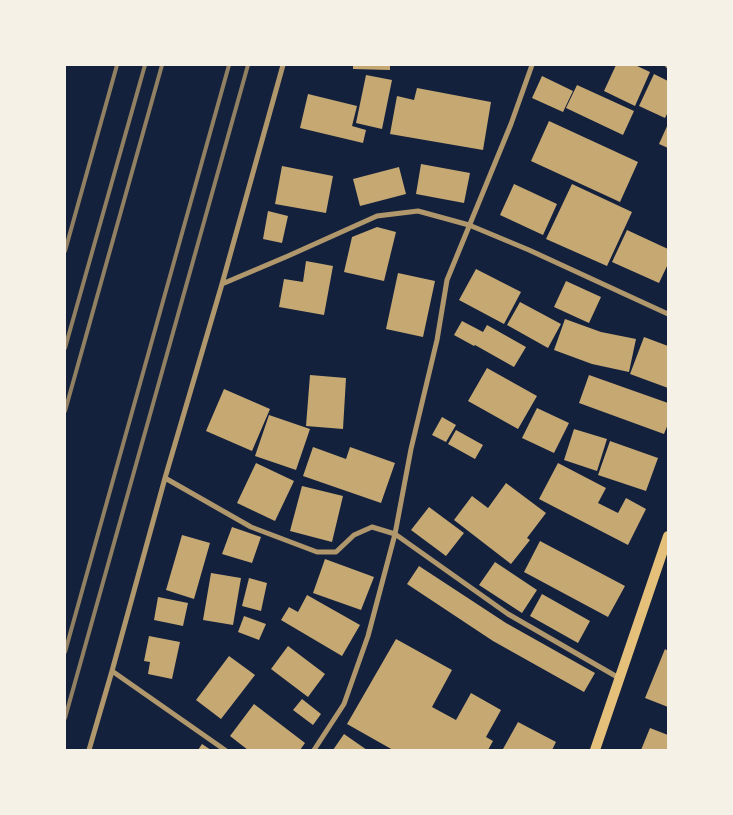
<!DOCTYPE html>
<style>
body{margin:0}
#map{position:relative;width:733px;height:815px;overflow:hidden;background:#14213d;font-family:Rubik,sans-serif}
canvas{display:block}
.frame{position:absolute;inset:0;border:66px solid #f6f1e7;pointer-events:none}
</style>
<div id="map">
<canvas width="733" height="815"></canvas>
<div class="frame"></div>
</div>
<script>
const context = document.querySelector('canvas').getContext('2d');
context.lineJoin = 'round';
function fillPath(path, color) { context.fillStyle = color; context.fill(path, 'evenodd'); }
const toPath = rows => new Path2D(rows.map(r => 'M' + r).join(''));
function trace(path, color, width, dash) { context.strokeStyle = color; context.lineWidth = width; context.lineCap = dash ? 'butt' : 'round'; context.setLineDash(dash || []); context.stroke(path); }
fillPath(toPath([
 [353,65,390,65,390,70,353,69],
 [616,65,635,65,650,72,635,106,604,91],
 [654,74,668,81,668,112,665,118,639,106],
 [366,75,392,80,382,129,356,123],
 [542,76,573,91,563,112,532,98],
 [577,85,634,111,623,135,566,108],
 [417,88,491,102,483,150,390,134,397,96,414,100],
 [308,94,357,106,352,126,366,130,363,143,300,128],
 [549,121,638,162,620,202,531,161],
 [668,124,668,148,659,144],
 [421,164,470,173,464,203,416,194],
 [282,166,333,176,326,213,275,204],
 [399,167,406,194,360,206,353,179],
 [514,184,557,204,543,235,500,215],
 [572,184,632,212,607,266,546,239],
 [268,211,288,216,282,243,263,239],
 [377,227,396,232,384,281,344,272,352,237],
 [627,230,668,249,668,264,659,283,612,262],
 [306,261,333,266,324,315,279,307,284,279,303,282],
 [476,269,521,292,504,324,459,300],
 [398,273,435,281,423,337,386,329],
 [566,281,601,297,589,323,554,307],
 [520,302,561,324,548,348,507,325],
 [565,319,601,332,636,339,629,372,592,364,554,350],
 [462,321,483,332,487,325,526,347,514,367,475,345,474,346,454,335],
 [644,337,668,346,668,388,630,374],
 [487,368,537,396,518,429,468,401],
 [310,375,346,378,343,429,306,426],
 [589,375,668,403,668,424,664,434,579,403],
 [224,389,270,409,252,451,206,431],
 [537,408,569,423,554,453,522,438],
 [269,415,310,429,296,470,255,456],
 [442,417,456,425,446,442,432,435],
 [574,429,607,439,597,471,564,460],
 [456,430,483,445,475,459,448,444],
 [610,441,658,458,646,491,598,475],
 [313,447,346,459,350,447,395,463,381,503,303,476],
 [256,463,294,481,275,521,237,503],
 [558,463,606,488,598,503,618,513,626,498,646,509,628,545,539,499],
 [506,483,546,513,527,538,530,540,511,564,454,520,472,496,488,508],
 [302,486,343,496,332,542,290,531],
 [429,507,464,533,446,556,411,530],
 [232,527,261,537,252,563,222,554],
 [182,535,210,543,194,599,166,590],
 [540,541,625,586,608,617,524,572],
 [325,559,374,577,361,610,313,593],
 [495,562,537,590,522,613,479,585],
 [419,566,506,623,595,673,584,692,493,641,407,584],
 [211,573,241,578,233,625,203,620],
 [249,578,267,583,261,611,242,606],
 [542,594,590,621,578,643,530,616],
 [307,595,360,625,342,656,281,620,289,607,298,612],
 [158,597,188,603,183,626,154,620],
 [244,616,266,624,259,640,238,632],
 [149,636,180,642,172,679,148,674,150,662,144,661],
 [396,639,452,670,432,707,456,720,471,693,501,710,486,737,493,741,488,750,393,750,347,724],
 [288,646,325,674,308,697,271,669],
 [665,649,668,651,668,707,645,698],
 [229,656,255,675,221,719,196,700],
 [302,699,321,714,313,725,293,710],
 [254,704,305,743,300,750,248,750,230,736],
 [518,722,556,742,552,750,503,749],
 [650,728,668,735,668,750,641,750],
 [344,734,367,750,333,750],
 [202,744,211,750,198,750]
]), '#c6a872');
trace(toPath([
 [667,65,668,66],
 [222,284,288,256,377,216,418,211,469,225,529,250,668,314],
 [165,478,251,527,317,552,336,552,354,535,372,527,395,534,508,614,619,678],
 [112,671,225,750],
 [89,750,112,671,165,478,222,284,283,65],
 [314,750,344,704,368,636,395,534,411,449,437,340,447,280,511,124,532,65]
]), '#b1986c', 5);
trace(toPath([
 [595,750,668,536]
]), '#e5c07b', 10);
trace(toPath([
 [65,251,117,65],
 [65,348,145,65],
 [65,411,162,65],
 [65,652,229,65],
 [65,718,248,65]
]), '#918062', 4);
</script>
